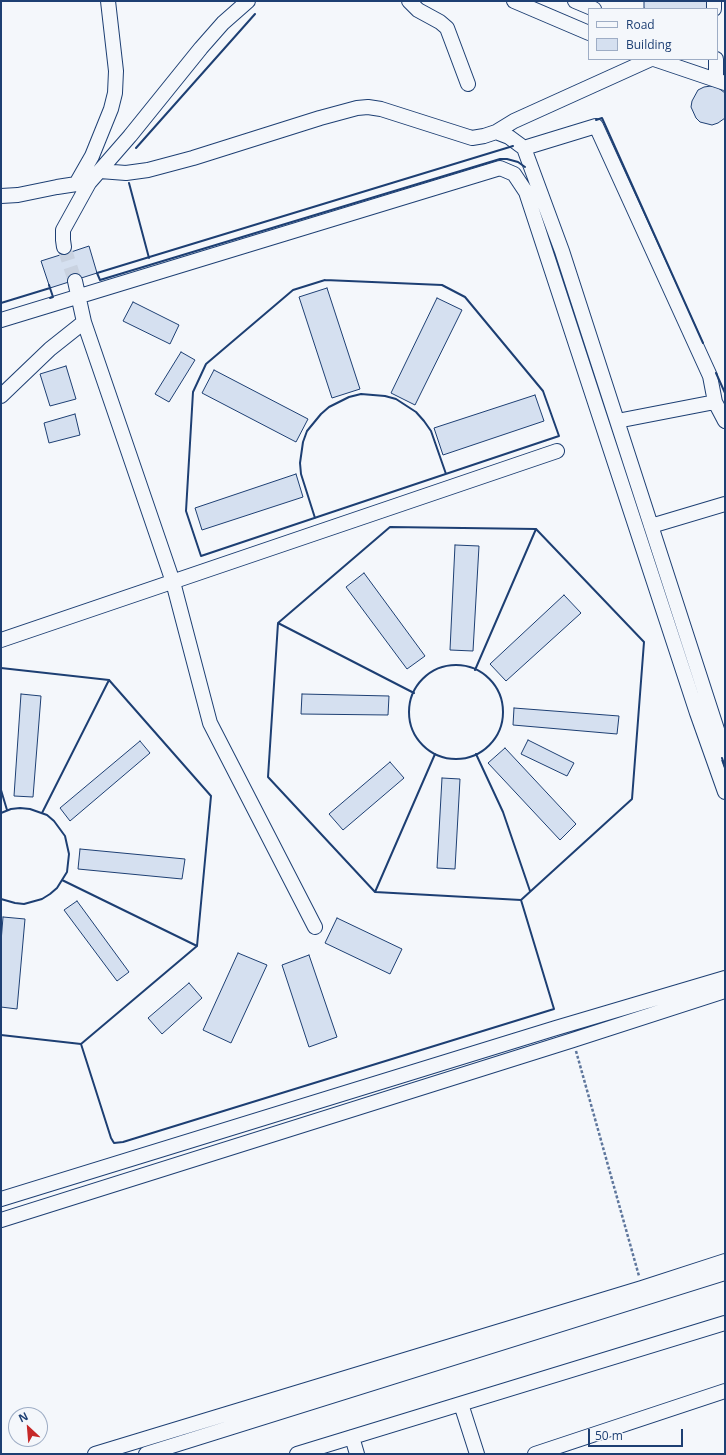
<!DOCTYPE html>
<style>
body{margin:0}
#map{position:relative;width:726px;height:1455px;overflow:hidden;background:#f4f7fb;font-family:"Open Sans",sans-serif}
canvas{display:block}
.frame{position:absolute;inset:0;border:2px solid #1d3f73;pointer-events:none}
.legend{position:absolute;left:588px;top:8px;width:130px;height:52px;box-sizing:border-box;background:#f4f7fb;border:1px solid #9eadc5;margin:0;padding:5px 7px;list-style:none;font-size:12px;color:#1d3f73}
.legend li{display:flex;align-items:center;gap:8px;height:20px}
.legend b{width:20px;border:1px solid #9eadc5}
.north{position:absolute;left:8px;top:1407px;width:40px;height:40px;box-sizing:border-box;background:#f4f7fb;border:1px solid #9eadc5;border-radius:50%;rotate:334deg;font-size:11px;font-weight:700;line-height:16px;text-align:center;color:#1d3f73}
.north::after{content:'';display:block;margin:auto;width:14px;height:18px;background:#c62828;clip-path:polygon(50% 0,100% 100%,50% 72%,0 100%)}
.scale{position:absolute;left:588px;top:1429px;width:95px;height:18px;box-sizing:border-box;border:2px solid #1d3f73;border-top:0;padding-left:5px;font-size:12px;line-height:14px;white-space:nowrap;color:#1d3f73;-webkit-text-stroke:3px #f4f7fb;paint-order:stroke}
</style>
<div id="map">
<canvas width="726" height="1455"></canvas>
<div class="frame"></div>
<ul class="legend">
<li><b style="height:5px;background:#f4f7fb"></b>Road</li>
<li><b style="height:11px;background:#d5e0f0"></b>Building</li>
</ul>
<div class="north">N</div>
<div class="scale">50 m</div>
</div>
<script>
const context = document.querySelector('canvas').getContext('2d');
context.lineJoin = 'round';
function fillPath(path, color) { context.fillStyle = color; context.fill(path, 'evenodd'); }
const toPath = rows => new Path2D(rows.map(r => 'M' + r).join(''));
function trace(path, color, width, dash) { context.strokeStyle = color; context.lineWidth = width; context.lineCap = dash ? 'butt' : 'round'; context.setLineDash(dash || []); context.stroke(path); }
const building = toPath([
 [644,1,711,1,711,9,646,9,644,8,644,1],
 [711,86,717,87,725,93,725,118,718,123,712,125,700,122,696,118,691,107,692,101,698,90,704,87,711,86],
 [69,245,71,252,89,246,97,273,50,288,41,261,60,255,58,249,69,245],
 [327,288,360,389,332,398,299,297,327,288],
 [437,298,462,310,415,405,391,393,437,298],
 [133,302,179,325,170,344,123,321,133,302],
 [181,352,195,360,169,402,155,394,181,352],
 [66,366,76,399,50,406,40,374,66,366],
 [214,370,308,419,296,442,202,393,214,370],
 [535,395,544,421,443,455,434,428,535,395],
 [75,414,80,435,49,443,44,423,75,414],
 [296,474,303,497,202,530,195,508,296,474],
 [455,545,479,546,473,651,450,650,455,545],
 [364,573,425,656,407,669,346,587,364,573],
 [564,595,581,613,506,681,490,664,564,595],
 [21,694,41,696,33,797,14,796,21,694],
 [302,694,389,696,388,715,301,714,302,694],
 [514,708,619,716,617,734,513,725,514,708],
 [528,740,574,763,567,776,521,754,528,740],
 [140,741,150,753,70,821,60,808,140,741],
 [505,748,576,824,560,840,488,763,505,748],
 [390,762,404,778,343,830,329,814,390,762],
 [442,778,460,779,455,869,437,868,442,778],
 [80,849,185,859,182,879,78,869,80,849],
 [77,901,129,972,117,981,64,910,77,901],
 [3,917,25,919,17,1009,1,1007,1,942,3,917],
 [337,918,402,949,390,974,325,943,337,918],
 [238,953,267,965,231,1043,203,1030,238,953],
 [309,955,337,1037,309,1047,282,965,309,955],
 [189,983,202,998,162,1034,148,1018,189,983]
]);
fillPath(building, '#d5e0f0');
trace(building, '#1d3f73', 1);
trace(toPath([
 [64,247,75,281]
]), '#c9d2e0', 14, [14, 7]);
const minor = toPath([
 [409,1,418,10,440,22,447,28,468,84],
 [514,1,589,33],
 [575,1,594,9],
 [714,1,714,9],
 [654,59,725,83],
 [716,59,716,79],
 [496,132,509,137,524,148,562,251,725,754],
 [524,148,596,126,710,376,715,402,725,421],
 [100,171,126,173,148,170,193,158,320,118,357,108,368,107,381,109,472,138,484,136,496,132,514,121,651,59],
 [76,184,92,156,111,109,115,93,116,71,108,1],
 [1,196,18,195,57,187,83,183],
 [64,247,63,240,63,230,89,183,130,136,201,48,223,23,248,1],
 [75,281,84,322,173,582,210,723,315,927],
 [1,320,500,168,514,174,526,192,697,713,725,792],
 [1,396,50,349,84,322],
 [617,421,715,402],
 [651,526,725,504],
 [1,640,557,451],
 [1,1199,556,1028,725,978],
 [1,1220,573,1040,725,991],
 [461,1404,477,1454],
 [352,1437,357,1454],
 [95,1454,642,1288,725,1261],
 [146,1454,725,1273],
 [297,1454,725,1323],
 [535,1454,725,1391]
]);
trace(minor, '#1d3f73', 16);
trace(toPath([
 [576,1051,639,1276]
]), '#5e769c', 2.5, [3, 2]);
trace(minor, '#f4f7fb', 14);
trace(toPath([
 [596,120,602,118,703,343],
 [136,148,255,14],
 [129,183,149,258],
 [97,273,100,280,500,159,507,159,518,162,525,167],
 [97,273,513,146],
 [325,280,442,285,465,297,543,391,559,436,201,556,186,511,193,392,206,364,293,290,325,280],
 [50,288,53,297,50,298],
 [1,303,50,288,49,285],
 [716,373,725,393],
 [315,518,301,474,300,463,303,442,307,431,321,414,329,407,349,397,361,394,385,396,396,399,416,412,424,421,431,431,446,474],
 [278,623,414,693],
 '409 712a47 47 0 1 1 94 0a47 47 0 1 1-94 0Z',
 [1,668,109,680,211,796,197,946,81,1044,1,1035],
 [475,670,536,529],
 [476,754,503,812,530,891],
 [722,758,725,767],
 [1,790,7,810],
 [1,813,11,809,20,808,30,809,47,815,54,821,65,836,69,854,67,872,57,888,50,894,42,899,24,904,15,903,1,899],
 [42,813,109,680],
 [62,880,197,946],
 [375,892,435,754],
 [81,1044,111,1138,114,1143,123,1142,554,1009,521,900,375,892,268,777,278,623,390,527,536,529,644,642,632,799,521,900]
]), '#1d3f73', 2);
</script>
